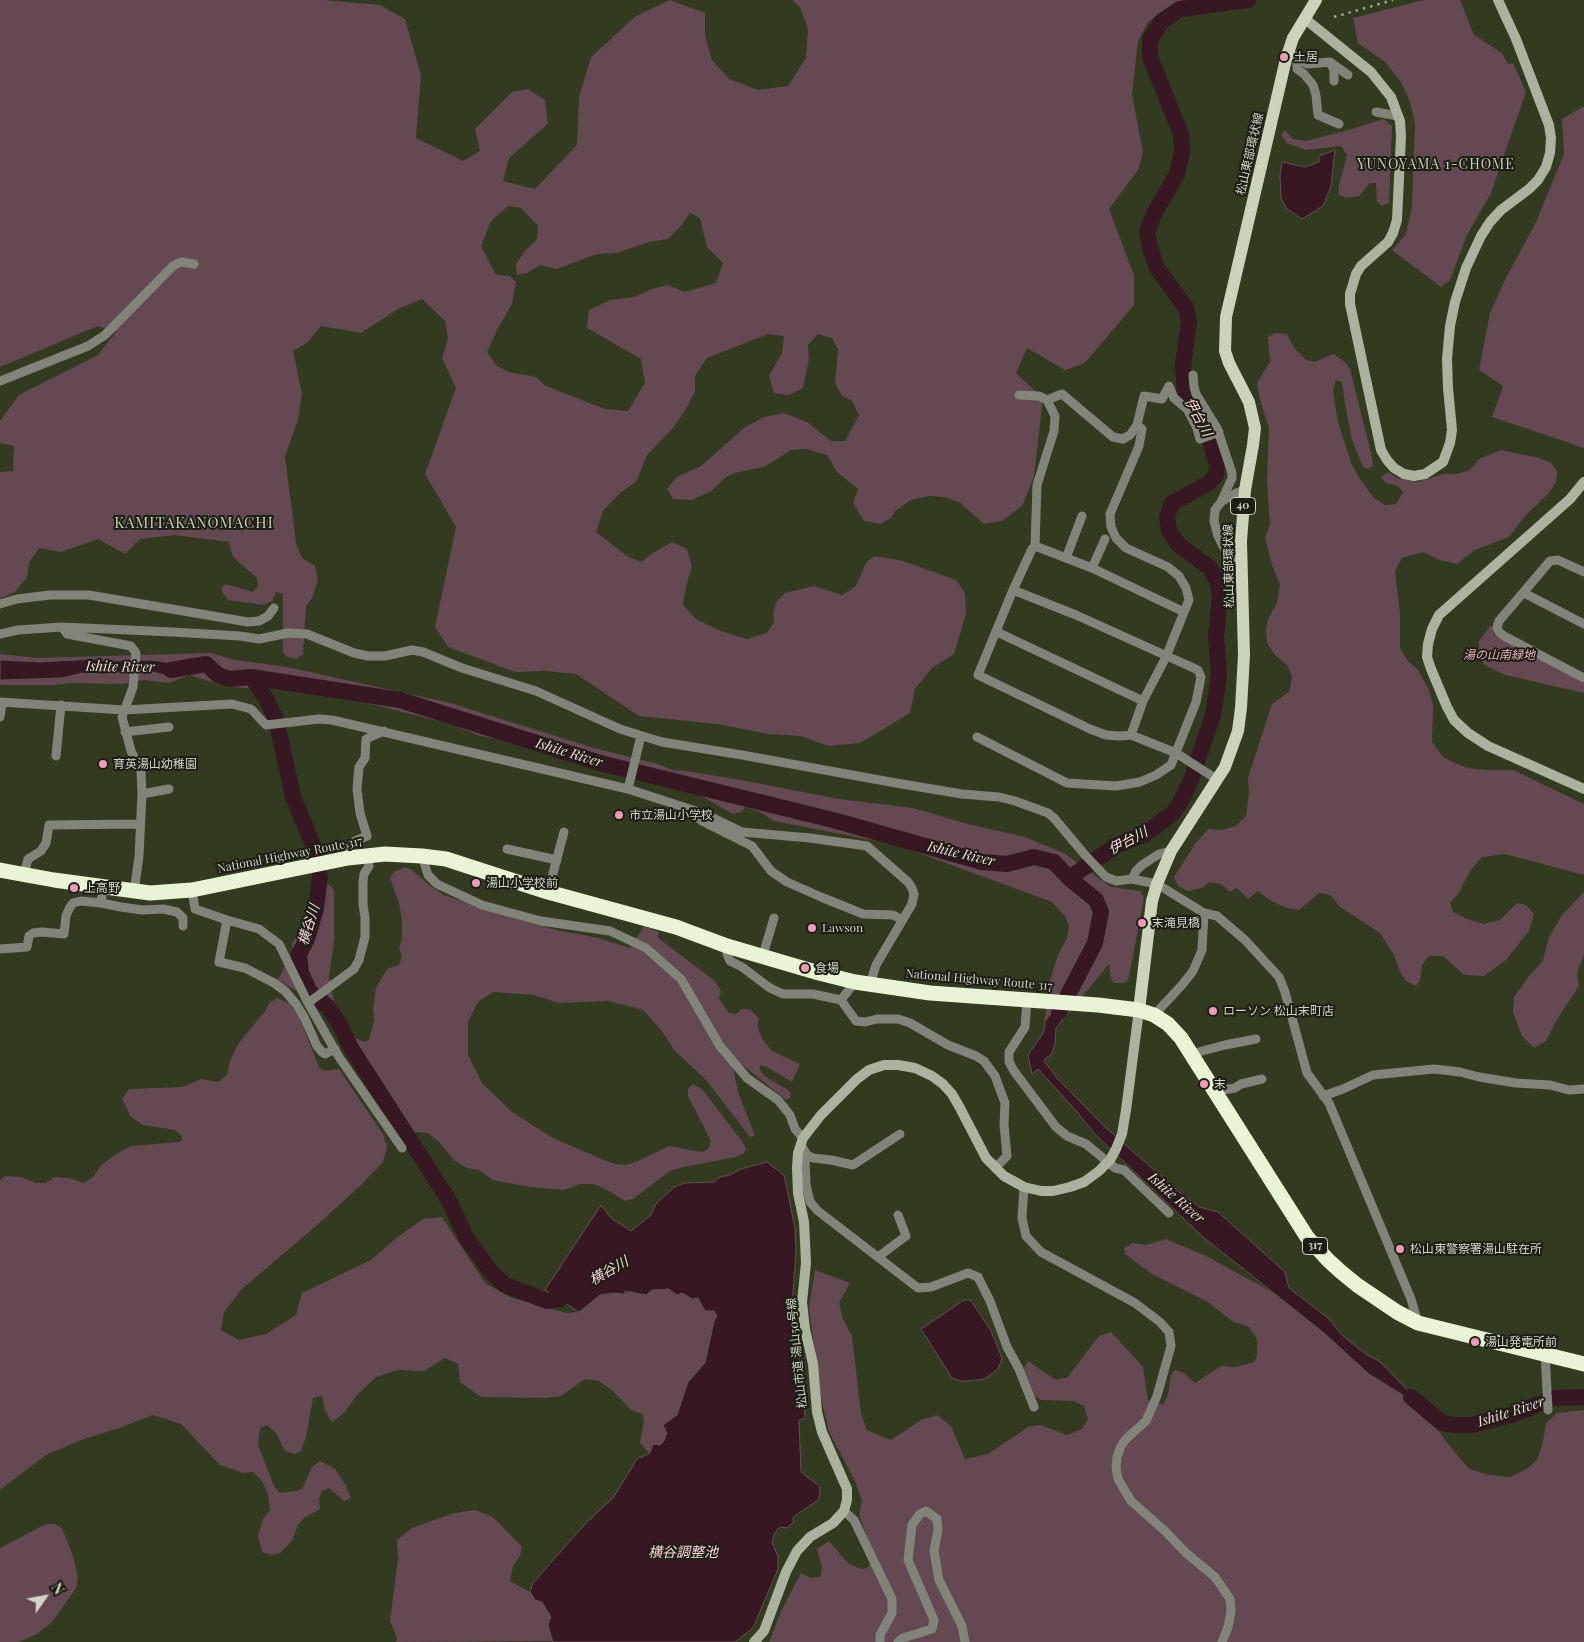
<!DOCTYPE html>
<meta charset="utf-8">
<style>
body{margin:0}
#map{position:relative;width:1584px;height:1642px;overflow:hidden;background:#323a20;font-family:"Playfair Display",serif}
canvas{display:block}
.north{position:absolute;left:20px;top:1572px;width:50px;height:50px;-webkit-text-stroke:4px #1c1f14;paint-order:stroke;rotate:57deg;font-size:14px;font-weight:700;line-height:20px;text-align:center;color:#d0d6c6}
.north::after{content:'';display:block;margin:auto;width:18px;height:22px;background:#d0d6c6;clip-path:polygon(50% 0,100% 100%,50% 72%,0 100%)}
</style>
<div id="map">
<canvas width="1584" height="1642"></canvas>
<div class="north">N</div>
</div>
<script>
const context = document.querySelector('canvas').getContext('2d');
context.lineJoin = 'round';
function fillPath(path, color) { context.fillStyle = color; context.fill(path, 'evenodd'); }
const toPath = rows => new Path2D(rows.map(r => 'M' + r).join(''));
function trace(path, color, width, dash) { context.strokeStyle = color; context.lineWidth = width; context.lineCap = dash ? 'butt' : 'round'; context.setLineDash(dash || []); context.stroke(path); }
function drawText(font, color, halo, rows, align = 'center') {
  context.font = font + ' "Playfair Display","Noto Sans JP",serif'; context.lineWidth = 4; context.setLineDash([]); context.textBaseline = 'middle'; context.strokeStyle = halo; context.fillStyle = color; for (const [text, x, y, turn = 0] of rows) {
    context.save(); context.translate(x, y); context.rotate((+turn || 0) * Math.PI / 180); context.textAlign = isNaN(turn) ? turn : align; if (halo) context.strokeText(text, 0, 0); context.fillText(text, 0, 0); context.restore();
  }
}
fillPath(toPath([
 [0,0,325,0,380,5,405,19,421,75,416,138,463,161,480,151,475,129,512,92,528,89,545,100,548,124,509,158,503,181,535,189,577,145,579,97,591,57,636,16,670,0,705,13,705,36,712,60,729,79,758,90,788,86,806,58,808,29,800,7,792,0,1189,0,1172,5,1148,22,1138,41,1132,95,1143,152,1138,170,1109,209,1134,275,1134,305,1085,363,1065,370,1027,348,1016,373,1043,398,1034,477,1022,506,1002,521,984,524,959,502,945,497,929,496,911,500,895,511,891,518,880,524,864,521,853,503,858,489,837,472,827,455,807,449,791,450,764,467,734,473,725,478,711,491,692,500,673,499,667,489,677,477,701,466,745,427,764,417,784,413,807,422,831,441,845,441,859,415,852,401,842,396,835,383,838,349,832,338,818,334,808,345,809,359,803,388,789,395,774,393,769,376,782,353,784,336,768,334,707,358,695,376,695,391,686,409,673,428,647,455,636,482,620,493,603,511,596,532,627,556,641,562,653,553,672,542,687,549,692,567,686,586,683,605,696,619,721,631,747,639,767,633,774,622,773,612,777,601,785,593,814,586,842,595,856,586,866,563,874,556,903,561,956,580,965,593,966,614,954,654,932,668,915,689,910,713,860,743,829,746,800,736,769,734,717,724,639,716,576,674,545,671,515,672,448,647,435,627,456,527,425,474,456,388,442,358,448,339,445,321,422,299,398,309,361,333,321,326,307,343,293,351,302,394,298,420,285,456,296,543,302,558,315,566,318,580,312,598,306,606,303,654,296,659,288,657,283,653,283,594,276,592,272,601,264,605,228,600,222,592,222,587,226,584,253,592,258,586,257,578,233,557,229,542,175,535,140,539,125,554,98,539,61,552,39,548,29,562,27,577,15,592,0,598,0,472,13,471,14,446,0,443,0,421,19,395,98,355,116,332,98,326,0,367],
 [508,206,521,208,538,226,537,239,525,251,516,264,517,275,527,273,540,265,557,269,597,254,617,253,649,242,668,239,681,226,690,213,700,218,707,247,723,263,716,283,685,292,668,285,652,289,634,297,610,300,589,310,587,328,641,359,645,383,628,411,605,409,546,386,536,377,509,372,497,366,487,352,498,328,512,304,516,282,510,276,496,275,481,246,491,221],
 [1424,0,1460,0,1474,35,1502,53,1508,64,1513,63,1526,92,1491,193,1467,235,1450,280,1441,287,1392,250,1406,234,1412,206,1415,123,1410,102,1401,82,1385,62,1358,43,1353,18],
 [1584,106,1584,448,1492,417,1503,386,1479,370,1490,313,1506,278,1536,222,1564,154,1562,119],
 [1384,119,1392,126,1389,203,1382,206,1377,201,1376,183,1370,183,1359,196,1346,198,1339,195,1339,185,1347,155,1341,146,1306,150,1287,143,1281,135,1285,130,1293,139,1306,141,1348,130],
 [1276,333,1287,334,1294,348,1306,360,1315,362,1333,354,1345,362,1350,369,1372,457,1373,466,1368,469,1363,467,1352,440,1345,404,1342,382,1336,380,1333,391,1338,422,1351,463,1360,479,1373,497,1385,505,1396,504,1403,492,1398,486,1386,483,1381,477,1388,472,1397,478,1417,482,1444,474,1458,474,1470,470,1479,459,1501,450,1540,458,1551,463,1557,471,1556,482,1549,493,1526,515,1509,537,1475,550,1457,564,1439,560,1423,552,1402,558,1395,571,1400,614,1400,648,1408,661,1418,670,1429,690,1433,705,1432,742,1444,758,1467,768,1485,770,1513,770,1584,804,1584,875,1505,854,1482,857,1470,871,1459,893,1450,903,1453,912,1467,919,1484,924,1500,920,1517,903,1526,905,1534,914,1529,931,1506,960,1484,976,1464,975,1443,956,1429,956,1422,965,1420,980,1416,986,1406,981,1400,972,1394,955,1380,933,1340,907,1330,895,1319,893,1299,910,1286,908,1268,899,1258,891,1248,899,1237,888,1230,892,1221,884,1209,882,1202,888,1188,891,1178,886,1174,877,1195,844,1208,829,1221,830,1236,826,1246,816,1249,793,1248,778,1272,704,1289,692,1292,676,1287,665,1275,655,1267,643,1266,630,1268,619,1277,603,1280,584,1272,565,1265,538,1270,524,1267,481,1269,428,1260,400,1257,383,1270,362,1268,337],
 [1490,626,1493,627,1494,635,1584,680,1584,693,1505,675,1485,665,1478,655,1479,641],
 [210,653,235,660,287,667,328,676,450,703,594,748,658,764,672,770,686,771,741,780,839,799,913,808,968,824,1025,837,1064,853,1111,887,1140,891,1142,894,1144,898,1129,977,1127,981,1124,983,1114,983,1111,979,1109,964,1061,1022,1069,993,1045,1021,1048,987,1058,955,1067,938,1069,925,1064,915,1052,902,897,845,774,821,762,813,746,807,741,812,733,814,696,793,684,789,587,767,514,743,478,735,450,724,348,698,282,688,244,688,225,686,189,675,169,683,144,680,122,684,70,683,55,685,0,685,0,680,62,678,83,673,103,674,129,670,190,666,152,660,109,661,94,659,40,662,0,660,0,654,37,658],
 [405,867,412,870,429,885,444,895,503,915,556,930,599,938,630,948,644,926,659,932,658,938,715,981,721,991,719,999,729,1013,736,1014,741,1009,748,1009,753,1012,759,1019,757,1025,762,1039,772,1051,800,1064,792,1082,767,1067,761,1065,759,1067,761,1072,769,1079,788,1090,791,1094,790,1098,786,1100,739,1062,733,1067,738,1092,754,1133,754,1136,750,1137,706,1080,675,1051,661,1030,643,1010,608,1001,559,1003,534,995,493,992,478,1002,468,1022,468,1055,482,1083,512,1112,553,1138,611,1163,626,1165,638,1161,669,1146,702,1152,708,1149,711,1141,688,1096,688,1089,693,1084,702,1089,742,1141,746,1149,744,1153,736,1157,684,1167,670,1171,633,1199,625,1201,611,1192,594,1184,580,1184,565,1190,530,1187,493,1180,479,1170,467,1168,454,1160,439,1142,428,1133,416,1132,404,1135,400,1132,342,1048,339,1036,330,1020,305,996,278,980,284,967,293,965,295,961,292,944,306,919,310,895,314,886,330,885,334,891,334,941,329,977,334,1001,354,1037,364,1042,369,1040,374,1021,373,1009,376,988,387,969,399,965,402,956,399,948,402,938,402,920,399,903,390,878,394,872],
 [1584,892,1584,955,1577,973,1579,986,1556,1021,1546,1041,1534,1048,1522,1036,1513,1012,1514,997,1529,976,1543,961,1549,937,1562,915],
 [277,998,289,1003,299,1017,319,1067,324,1071,339,1069,383,1134,387,1147,383,1162,360,1186,316,1226,242,1289,224,1312,221,1330,239,1340,266,1334,296,1315,302,1293,371,1260,396,1238,423,1219,442,1217,485,1283,510,1297,566,1313,579,1312,600,1295,669,1289,677,1295,682,1293,698,1298,705,1311,714,1311,717,1316,714,1321,705,1363,688,1382,677,1415,663,1425,667,1433,664,1441,660,1445,650,1453,645,1449,640,1443,644,1420,642,1414,631,1410,613,1391,599,1381,585,1379,561,1396,546,1398,481,1397,460,1382,458,1364,445,1358,424,1371,397,1370,376,1377,358,1394,343,1414,332,1422,325,1411,322,1396,313,1398,306,1437,301,1451,295,1454,285,1451,276,1433,267,1425,260,1428,258,1445,274,1486,280,1493,296,1491,302,1489,312,1467,320,1461,335,1469,346,1486,351,1498,344,1501,329,1488,322,1491,319,1499,320,1509,304,1518,298,1525,292,1541,280,1553,272,1555,262,1552,258,1536,263,1519,270,1510,268,1494,262,1481,253,1472,243,1473,220,1465,181,1424,153,1415,119,1428,84,1439,46,1455,0,1490,0,1180,5,1176,22,1177,36,1183,45,1183,55,1177,69,1178,84,1183,94,1176,101,1165,118,1153,131,1146,179,1142,182,1140,182,1136,175,1130,143,1125,131,1117,122,1099,129,1089,183,1087,201,1079,218,1082,227,1075,230,1061,238,1044,266,1010,269,1003],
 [1166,1239,1206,1256,1272,1292,1323,1332,1369,1374,1427,1410,1444,1439,1469,1469,1489,1475,1510,1477,1527,1469,1537,1460,1543,1442,1546,1423,1557,1413,1584,1410,1584,1642,769,1642,781,1611,801,1573,811,1578,820,1577,822,1568,817,1549,829,1541,848,1563,861,1569,867,1568,875,1558,859,1515,862,1501,855,1481,829,1432,822,1402,809,1308,815,1270,850,1283,839,1303,843,1319,852,1336,861,1414,867,1430,891,1440,921,1420,937,1415,951,1426,965,1459,988,1454,1028,1427,1041,1425,1067,1435,1082,1429,1088,1419,1084,1406,1074,1401,1041,1400,1034,1395,1024,1368,1028,1361,1054,1379,1067,1378,1099,1336,1111,1332,1143,1367,1148,1400,1163,1405,1168,1394,1171,1375,1175,1370,1184,1373,1195,1383,1221,1366,1236,1367,1254,1362,1257,1356,1257,1339,1249,1327,1232,1321,1208,1302,1152,1274,1125,1254,1124,1248,1133,1243,1146,1245],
 [475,1510,493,1517,522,1547,520,1556,513,1566,510,1581,530,1592,535,1600,542,1602,551,1617,548,1625,553,1641,396,1642,397,1638,390,1621,398,1559,397,1540,412,1528,454,1513],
 [46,1524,55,1524,62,1528,73,1556,78,1577,76,1588,52,1622,37,1634,19,1642,0,1642,0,1548]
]), '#644952');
const water = toPath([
 [1335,150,1331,186,1323,206,1302,219,1286,208,1281,198,1280,175,1282,162,1305,167,1319,162,1319,156,1335,150],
 [94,659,109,661,152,660,191,666,173,677,145,670,129,670,103,674,83,673,62,678,0,680,0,660,40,662,94,659],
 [1070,992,1061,1022,1056,1028,1055,1043,1052,1054,1046,1058,1044,1061,1058,1079,1105,1127,1179,1192,1199,1207,1218,1212,1285,1272,1289,1288,1328,1318,1343,1336,1367,1355,1379,1361,1427,1410,1369,1374,1323,1332,1203,1237,1096,1135,1071,1105,1038,1069,1032,1074,1028,1055,1042,1035,1045,1027,1045,1021,1070,992],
 [767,1162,784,1175,795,1228,796,1251,792,1306,796,1341,799,1347,805,1418,799,1420,801,1472,819,1486,820,1493,818,1500,793,1517,794,1522,787,1528,780,1527,774,1534,772,1543,778,1556,778,1569,753,1628,735,1642,553,1642,548,1625,551,1617,542,1602,535,1600,530,1592,533,1583,586,1523,613,1498,637,1459,650,1453,653,1444,660,1445,664,1441,667,1433,663,1425,677,1415,688,1382,705,1363,714,1321,717,1316,714,1311,705,1311,698,1298,692,1299,682,1293,677,1295,669,1289,652,1290,646,1295,626,1291,623,1294,612,1293,600,1295,579,1312,545,1290,601,1205,611,1218,631,1231,650,1216,656,1204,674,1187,685,1183,714,1182,720,1177,730,1175,741,1169,767,1162],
 [964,1300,970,1300,972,1302,991,1331,1002,1358,998,1369,990,1375,984,1379,969,1381,960,1381,952,1378,921,1329,964,1300]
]);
fillPath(water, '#361722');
trace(water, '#645053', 1);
trace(toPath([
 [171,670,206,664,218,675,229,679,251,677,400,700,600,763,833,820,982,862,1007,864,1034,857,1054,862,1069,878,1096,900,1101,912,1095,943,1059,1012],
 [251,677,265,697,276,719],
 [278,728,293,797,316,852],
 [320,876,316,909,307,939,299,954,301,973,310,992,328,1007,340,1025,351,1048,448,1199,467,1239,492,1273,505,1285,547,1301,560,1299,578,1288],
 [1069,878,1117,845,1145,834,1173,813,1181,801,1191,780,1213,715,1219,675,1216,636,1220,596,1217,581,1210,568,1179,545,1169,531,1167,516,1172,503,1209,483,1216,475,1217,464,1207,431,1185,396,1183,365,1189,322,1186,308,1157,268,1150,248,1147,232,1154,214,1177,174,1182,152,1181,134,1150,57,1150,39,1162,21,1180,9,1248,0],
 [1411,1397,1442,1423,1455,1425,1472,1425,1515,1414,1553,1398,1584,1397]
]), '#361722', 16);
trace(toPath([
 [1293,55,1307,64,1330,62,1348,75],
 [1297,58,1297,69,1304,74,1313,85,1316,95,1318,115,1339,124],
 [1330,62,1334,70,1334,81],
 [1376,112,1398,116],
 [1193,375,1194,387,1196,394,1217,428,1232,473,1232,478,1221,502,1215,510,1214,521,1218,536,1228,556,1241,562],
 [0,381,88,346,105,335,173,266,181,262,194,264],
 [1019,395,1039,396,1047,400,1055,416,1054,431,1037,485,1035,546],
 [1047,400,1062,394,1113,437,1123,439,1130,435,1137,425,1144,396,1162,399,1169,386,1174,398,1187,409,1197,428,1200,439,1219,432],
 [1137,425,1142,429,1139,446,1110,514,1111,527,1116,538,1126,548,1168,567,1179,576,1186,588,1189,600,1184,612],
 [1221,502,1236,493,1245,490],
 [1035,546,1092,568,1184,612,1166,657,1143,701,1131,735,1120,736,1106,735,1090,729,978,675,1013,590,1032,549,1035,546],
 [1066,558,1082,516],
 [1092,568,1105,539],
 [1584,572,1558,560,1550,561,1499,621,1497,627,1499,632,1504,636,1584,678],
 [1524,593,1584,624],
 [0,604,17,599,50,595,89,595,248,622,259,621,268,616,274,608],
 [62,627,67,634,131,646,136,653,133,687,122,717,131,751,141,771,142,794,139,856,134,892],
 [997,632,1143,701],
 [0,634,18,630,62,627,172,632,240,636,259,639,288,633,307,634,354,653,368,656,385,656,412,650,423,652,462,668,536,691,620,729,662,742,742,755,896,783,962,794,999,797,1015,801,1048,813,1054,818,1085,855,1106,877,1116,881,1132,879,1157,884,1204,913,1217,916,1245,940,1279,977,1285,992,1307,1073,1329,1103,1411,1299,1418,1323],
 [0,702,124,710,232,704,251,709,266,725,319,719,332,720,628,789,705,814,742,832,810,838,867,846,908,882,912,888,914,894,912,904,876,965,870,984],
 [0,717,2,702],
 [125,732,169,727],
 [1131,735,1176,753,1218,780],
 [977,737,1067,783,1116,786,1140,782,1156,775,1171,765,1196,702,1201,677,1198,670,1076,615,1013,590],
 [56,756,61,705],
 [628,789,641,736],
 [142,794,169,789],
 [690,812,702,821,752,846,771,871,787,882,821,897,863,914,893,915,903,920],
 [507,849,557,860],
 [422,856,428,875,437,884,482,905,541,921,610,931,646,948,681,979,720,1046,747,1078,778,1100,790,1115,795,1129,803,1138],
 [348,858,350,846,355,841,367,836,360,813,357,789,359,767,365,758,366,739,384,731],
 [24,874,28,859,41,851,46,843,49,825,140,824],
 [1132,879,1136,871,1142,865,1159,854,1171,851],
 [192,890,195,909,227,920,259,929,279,944,308,1003,339,1057,402,1148],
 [548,892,564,832],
 [101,903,121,907,142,910,163,909,177,912,183,918,183,926],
 [227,920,219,962,245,968,274,983,285,991,296,1004,304,1017,317,1046,322,1052,325,1054,335,1049],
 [727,946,727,954,730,961,742,967,770,988,783,994,813,994,841,1000,856,1021,865,1022,877,1019,898,1019,910,1023,948,1045,976,1056,984,1061,995,1076,1005,1103,1004,1125,1007,1156,995,1168],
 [0,949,27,947,29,936,33,933,42,932,64,934,66,916,70,907,73,903,81,901,101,903,103,887],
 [763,955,774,918],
 [841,1000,855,982],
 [1027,1000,1025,1027,1009,1052,1009,1062,1014,1071,1056,1127,1067,1136,1086,1144,1115,1168,1124,1170,1169,1213],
 [308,1003,354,969,359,960,365,937,365,917,363,905,363,882,364,874,369,866,367,855],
 [1154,1015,1182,985,1193,971,1202,950,1204,913],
 [1191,1054,1225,1045,1256,1039],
 [1217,1094,1223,1090,1235,1088,1241,1084,1262,1079],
 [1323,1096,1343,1089,1373,1075,1434,1069,1460,1072,1479,1077,1516,1083,1550,1085,1569,1090,1584,1089],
 [801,1145,807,1155,805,1160,806,1185,810,1202,818,1211,918,1288,931,1287,968,1273,978,1277,990,1301,1007,1347,1019,1369,1034,1407],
 [807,1155,813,1158,831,1160,853,1165,900,1134],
 [1024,1187,1022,1218,1026,1236,1041,1252,1135,1303,1160,1322,1169,1332,1171,1346,1157,1396,1146,1421,1126,1439,1121,1446,1117,1457,1116,1468,1118,1479,1131,1501,1165,1531,1186,1553,1215,1577,1230,1599,1231,1611,1228,1627,1222,1642],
 [878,1257,906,1236,898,1215],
 [1545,1353,1548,1410],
 [844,1511,854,1520,892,1599,892,1613,880,1635,880,1642],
 [898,1642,903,1638,932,1629,934,1620,908,1560,912,1525,920,1514,926,1511,937,1519,938,1530,934,1551,939,1580,962,1626,965,1642]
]), '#818579', 9);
trace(toPath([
 [1304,18,1371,72,1391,97,1400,121,1401,136,1397,220,1393,233,1388,242,1361,266,1356,274,1350,294,1350,304,1381,450,1387,460,1394,468,1404,474,1414,476,1425,474,1443,462,1450,443,1452,430,1448,388,1447,359,1450,326,1455,302,1466,268,1481,236,1490,222,1501,210,1529,189,1538,180,1546,167,1550,153,1551,138,1549,125,1516,39,1498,0],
 [1584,482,1570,499,1439,615,1432,629,1428,644,1427,657,1431,669,1447,707,1454,720,1468,733,1488,746,1584,789],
 [1126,1110,1139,1010],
 [754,1642,764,1631,786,1572,797,1551,810,1537,833,1523,844,1511,847,1500,847,1489,822,1432,817,1412,813,1364,805,1329,802,1302,806,1263,805,1241,804,1222,798,1193,797,1168,798,1153,803,1138,821,1115,857,1079,869,1070,884,1065,898,1065,915,1068,932,1076,943,1084,952,1094,960,1108,986,1158,1004,1176,1024,1187,1041,1191,1053,1191,1070,1187,1084,1182]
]), '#abb29e', 10);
trace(toPath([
 [1139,1010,1152,901,1157,884,1171,851,1225,767,1238,731,1241,708,1244,655,1241,541,1245,490,1253,445,1255,428,1249,402,1229,363,1225,351,1226,317,1286,59,1293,38,1316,0]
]), '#cbd4ba', 12);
trace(toPath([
 [0,870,54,880,150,893,192,890,348,858,385,854,422,856,446,859,548,892,676,927,727,946,819,973,855,982,930,993,1098,1005,1139,1010,1154,1015,1168,1024,1181,1038,1307,1237,1328,1260,1340,1271,1357,1285,1397,1312,1418,1323,1584,1364]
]), '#e9f4d4', 15);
trace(toPath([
 [1334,17,1393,0]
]), '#9fa592', 2.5, [2.5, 5]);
trace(toPath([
 [1084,1182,1099,1171,1110,1160,1116,1149,1122,1134,1126,1110]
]), '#abb29e', 10);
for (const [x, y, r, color] of [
 [1284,57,5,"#f09ab7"],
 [103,764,5,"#f09ab7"],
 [619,815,5,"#f09ab7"],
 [476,883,5,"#f09ab7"],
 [74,888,5,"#f09ab7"],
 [1142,923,5,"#f09ab7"],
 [812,928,5,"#f09ab7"],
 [805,968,5,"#f09ab7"],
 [1213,1011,5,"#f09ab7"],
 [1204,1084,5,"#f09ab7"],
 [1400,1249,5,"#f09ab7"],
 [1475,1342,5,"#f09ab7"]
]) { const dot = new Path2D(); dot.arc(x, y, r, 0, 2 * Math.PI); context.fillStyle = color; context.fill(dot); trace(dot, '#1c1f14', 2); }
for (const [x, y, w] of [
 [1243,506,25],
 [1315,1246,25]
]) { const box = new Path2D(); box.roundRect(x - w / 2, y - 8.5, w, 17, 4); context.fillStyle = '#1c1f14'; context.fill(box); trace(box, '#d0d6c6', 1); }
drawText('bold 11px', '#d0d6c6', null, [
 ["40",1243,506],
 ["317",1315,1246]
]);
drawText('12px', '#d0d6c6', '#1c1f14', [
 ["土居",1294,57],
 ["育英湯山幼稚園",113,764],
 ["市立湯山小学校",629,815],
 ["湯山小学校前",486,883],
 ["上高野",84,888],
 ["末滝見橋",1152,923],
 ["Lawson",822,928],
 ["食場",815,968],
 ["ローソン 松山末町店",1223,1011],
 ["末",1214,1084],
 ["松山東警察署湯山駐在所",1410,1249],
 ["湯山発電所前",1485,1342]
], 'left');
drawText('12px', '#d0d6c6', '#1c1f14', [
 ["松山東部環状線",1250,154,-77],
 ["松山東部環状線",1229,566,-91],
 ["National Highway Route 317",290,855,-11],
 ["National Highway Route 317",979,980,5],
 ["松山市道 湯山50号線",797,1353,-96]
]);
drawText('italic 12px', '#f1aec4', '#1c1f14', [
 ["湯の山南緑地",1499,655]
]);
context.letterSpacing = '1px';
drawText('14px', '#c5cfb1', '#1c1f14', [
 ["YUNOYAMA 1-CHOME",1436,165]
]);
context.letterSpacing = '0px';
drawText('italic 14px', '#fbd1de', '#1c1f14', [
 ["伊台川",1198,417,62],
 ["Ishite River",120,667,1],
 ["Ishite River",569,753,17],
 ["伊台川",1128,841,-28],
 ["Ishite River",961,854,13],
 ["横谷川",309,925,-73],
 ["Ishite River",1176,1198,41],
 ["横谷川",609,1271,-30],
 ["Ishite River",1511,1412,-18],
 ["横谷調整池",683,1553]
]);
context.letterSpacing = '1px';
drawText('15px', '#c5cfb1', '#1c1f14', [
 ["KAMITAKANOMACHI",194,523]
]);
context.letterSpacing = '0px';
</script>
